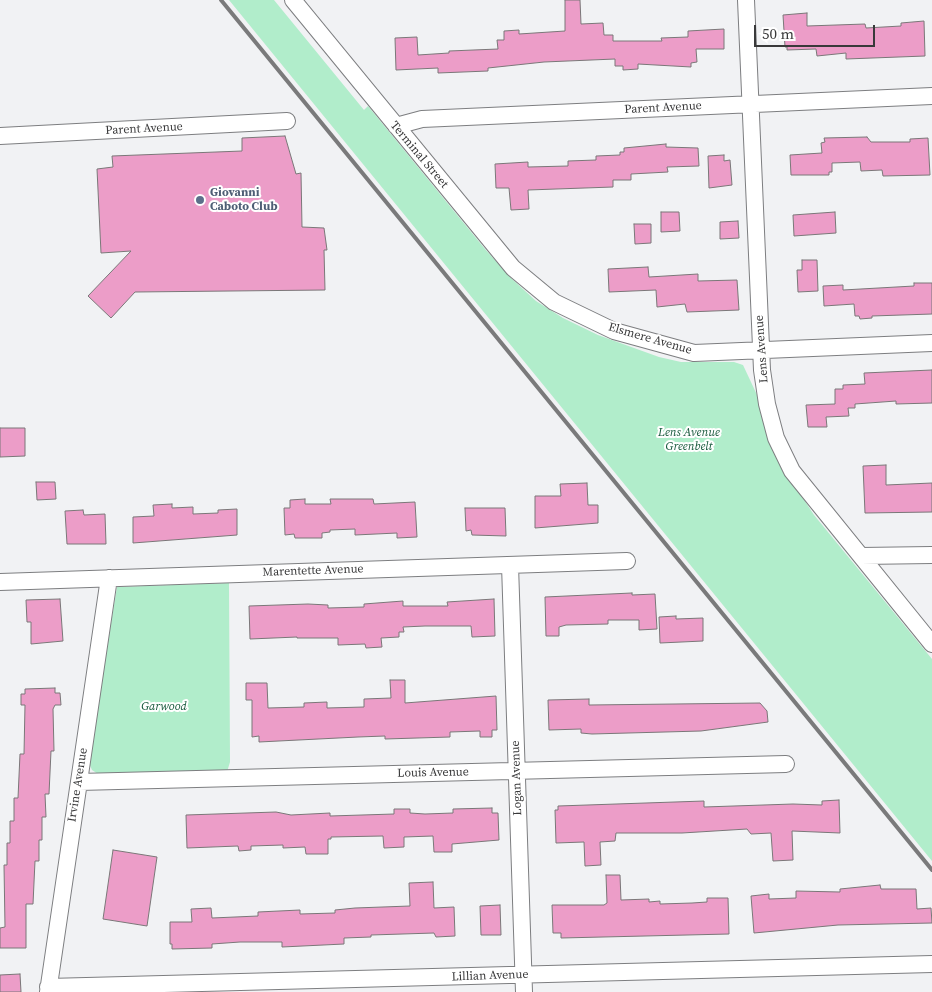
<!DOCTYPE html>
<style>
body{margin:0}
#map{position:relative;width:932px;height:992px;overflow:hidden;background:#f1f2f4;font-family:"Source Serif 4",serif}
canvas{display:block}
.scale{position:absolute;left:754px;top:25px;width:121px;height:22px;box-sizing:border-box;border:2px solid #39393a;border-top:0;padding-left:6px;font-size:15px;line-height:18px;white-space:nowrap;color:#39393a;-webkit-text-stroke:4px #fff;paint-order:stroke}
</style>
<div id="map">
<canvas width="932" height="992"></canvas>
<div class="scale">50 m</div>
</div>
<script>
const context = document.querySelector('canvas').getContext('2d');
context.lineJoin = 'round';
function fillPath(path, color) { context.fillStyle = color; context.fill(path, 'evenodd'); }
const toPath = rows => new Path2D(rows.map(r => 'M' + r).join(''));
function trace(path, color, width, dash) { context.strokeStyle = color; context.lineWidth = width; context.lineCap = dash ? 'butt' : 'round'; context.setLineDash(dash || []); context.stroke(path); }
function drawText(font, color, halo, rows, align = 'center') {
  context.font = font + ' "Source Serif 4",serif'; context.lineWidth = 4; context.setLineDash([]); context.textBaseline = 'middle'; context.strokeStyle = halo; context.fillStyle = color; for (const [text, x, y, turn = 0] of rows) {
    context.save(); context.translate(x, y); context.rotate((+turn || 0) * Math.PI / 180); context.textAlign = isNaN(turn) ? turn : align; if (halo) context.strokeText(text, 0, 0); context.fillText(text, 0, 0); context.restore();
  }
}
fillPath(toPath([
 [229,0,274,0,364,110,368,106,485,249,511,278,536,301,563,318,598,335,659,357,681,362,734,362,743,365,758,397,775,455,814,515,932,659,932,861],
 [229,583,230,762,227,772,98,774,92,770,88,761,117,587]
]), '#b1edcb');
const building = toPath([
 [565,0,580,0,581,24,603,23,604,35,613,35,613,41,662,41,661,38,688,37,688,31,724,29,724,49,696,49,697,62,691,63,691,67,638,64,638,69,623,70,623,66,615,66,615,59,544,62,488,68,488,71,438,73,438,68,396,70,395,38,417,37,418,55,449,53,449,51,498,49,497,40,504,40,504,31,519,30,519,34,565,31,565,0],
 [807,13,807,26,865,24,866,28,901,26,901,23,924,21,925,56,846,59,846,53,817,56,816,49,787,50,787,47,785,47,783,15,807,13],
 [285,136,296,174,301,173,302,227,324,228,327,250,324,250,325,290,135,292,111,318,88,296,131,251,101,253,97,169,113,167,112,156,242,151,242,138,285,136],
 [867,137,871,142,910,142,910,139,928,138,930,175,883,176,882,170,861,171,860,162,832,163,832,172,829,172,829,175,791,175,790,155,822,153,821,143,825,142,824,138,867,137],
 [666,144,666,147,698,148,699,166,667,167,668,172,631,174,631,180,613,180,613,187,528,190,529,209,511,210,509,188,496,188,495,164,528,162,528,167,568,166,568,161,596,160,596,156,620,155,620,152,624,152,624,148,666,144],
 [724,155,724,161,730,160,732,185,709,188,708,156,724,155],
 [661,212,679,212,680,231,661,232,661,212],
 [835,212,836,233,794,236,793,215,835,212],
 [738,221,739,238,720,239,720,222,738,221],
 [634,224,651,224,651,243,635,244,634,224],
 [802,260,817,260,818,291,798,292,797,270,802,270,802,260],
 [648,267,649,277,698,274,698,281,737,280,739,310,687,312,685,304,657,307,656,290,609,292,608,269,648,267],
 [914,283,932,283,932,314,872,316,872,318,860,319,859,316,855,316,854,304,824,306,823,286,843,285,843,290,914,286,914,283],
 [932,370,932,403,896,404,896,401,855,404,855,408,848,408,849,416,826,417,827,427,808,427,806,405,835,404,835,389,843,389,843,385,865,384,864,373,932,370],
 [0,428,25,428,25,456,0,457,0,428],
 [886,465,886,485,932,483,932,512,865,513,863,466,886,465],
 [36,482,55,482,56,499,37,500,36,482],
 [587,483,588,505,598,505,598,523,535,528,535,496,561,496,560,484,587,483],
 [305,499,305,504,331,504,330,499,373,499,374,504,415,502,417,537,397,538,397,533,355,535,355,529,330,530,330,532,322,533,322,538,295,538,294,534,285,535,284,508,290,508,290,500,305,499],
 [172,504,172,508,193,507,193,514,218,513,218,510,237,509,237,535,133,543,133,517,154,516,153,505,172,504],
 [465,508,505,508,506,536,472,535,471,530,466,531,465,508],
 [83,510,84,515,105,514,106,544,67,544,65,511,83,510],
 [632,593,632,595,655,594,657,629,639,630,639,620,608,620,608,624,566,625,559,627,559,636,546,636,545,597,632,593],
 [60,599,63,641,31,644,31,622,27,622,26,600,60,599],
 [494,599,495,636,472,637,471,626,425,626,403,627,404,632,399,632,399,637,381,638,382,647,366,648,365,644,338,645,338,638,297,638,297,637,250,639,249,606,308,604,328,605,328,608,364,607,364,604,403,601,403,606,448,606,447,602,494,599],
 [676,616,676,619,703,618,703,641,660,643,659,617,676,616],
 [390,680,405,680,405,703,496,696,497,730,492,730,492,737,480,737,480,731,450,732,450,737,385,739,385,736,358,737,259,742,259,736,252,737,252,700,246,700,246,683,267,683,268,708,304,707,304,703,327,702,327,708,364,707,364,699,391,698,390,680],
 [55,688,55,693,60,693,61,705,55,705,53,709,54,751,51,751,49,794,45,794,46,817,42,817,42,840,39,840,39,861,35,861,33,904,26,904,26,948,0,948,0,928,5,927,4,865,7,865,7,843,10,843,10,821,14,821,14,798,18,798,20,754,24,754,25,705,21,705,21,694,25,694,25,689,55,688],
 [589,699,589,705,760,703,767,711,768,722,701,731,592,734,581,733,581,729,549,730,548,700,589,699],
 [839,800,840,833,792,831,793,860,773,861,771,833,751,834,747,829,682,833,616,833,615,841,600,842,601,865,585,866,584,842,556,843,555,810,558,810,558,806,704,801,704,807,793,804,822,805,822,801,839,800],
 [492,808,492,813,498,813,499,840,452,844,452,852,434,852,433,836,404,837,404,847,384,848,383,836,331,837,331,839,328,839,328,854,306,854,305,847,283,848,283,845,251,846,251,850,239,851,238,846,187,848,186,815,276,812,291,815,330,813,330,816,394,814,394,809,410,809,410,813,425,814,453,813,453,809,492,808],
 [113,850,157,857,147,926,103,919,113,850],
 [606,875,620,875,621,900,649,899,649,902,660,901,660,904,692,903,707,902,707,898,728,898,729,934,561,938,561,933,553,933,552,905,604,905,607,903,606,875],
 [433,882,434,908,454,907,455,936,436,937,434,933,371,935,371,937,344,938,344,944,282,947,282,942,240,942,212,944,212,948,172,949,172,944,170,944,170,922,192,922,191,909,211,908,212,918,258,916,258,912,300,910,300,914,335,913,335,910,355,908,410,906,409,883,433,882],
 [880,885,881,889,916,889,917,909,931,908,932,923,838,925,754,933,751,896,769,894,769,899,796,898,796,891,840,892,840,889,880,885],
 [500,905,501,935,481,935,480,906,500,905],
 [20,974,21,992,0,992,0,975,20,974]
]);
fillPath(building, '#ec9dc8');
trace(building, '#7a7778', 1);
const minor = toPath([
 [293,0,513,268,554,302,614,331,694,353,932,343],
 [746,0,762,370,767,404,776,438,792,471,932,644],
 [396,126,422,119,932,96],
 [0,136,287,121],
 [861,556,932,555],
 [510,565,524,992],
 [0,582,627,561],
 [79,782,786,764],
 [48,987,932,964],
 [48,992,109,578]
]);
trace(minor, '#7d7e80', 18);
trace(minor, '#fff', 16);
trace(toPath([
 [221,0,932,870]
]), '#7a7a7b', 4);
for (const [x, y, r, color] of [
 [200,200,5,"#5c6f8a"]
]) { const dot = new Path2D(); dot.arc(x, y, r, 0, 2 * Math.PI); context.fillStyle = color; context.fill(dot); trace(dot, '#fff', 2); }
drawText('12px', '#39393a', '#fff', [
 ["Parent Avenue",663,108,-3],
 ["Parent Avenue",144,129,-3],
 ["Terminal Street",419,155,50],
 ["Elsmere Avenue",650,339,16],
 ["Lens Avenue",762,349,-94],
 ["Marentette Avenue",313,571,-2],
 ["Louis Avenue",433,773,-1],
 ["Logan Avenue",517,778,-92],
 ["Irvine Avenue",78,785,-81],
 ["Lillian Avenue",490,976,-2]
]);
drawText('bold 12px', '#4e5e75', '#fff', [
 ["Giovanni",210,193],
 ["Caboto Club",210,207]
], 'left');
drawText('italic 12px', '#145739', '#fff', [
 ["Lens Avenue",689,433],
 ["Greenbelt",689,447],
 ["Garwood",164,707]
]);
</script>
